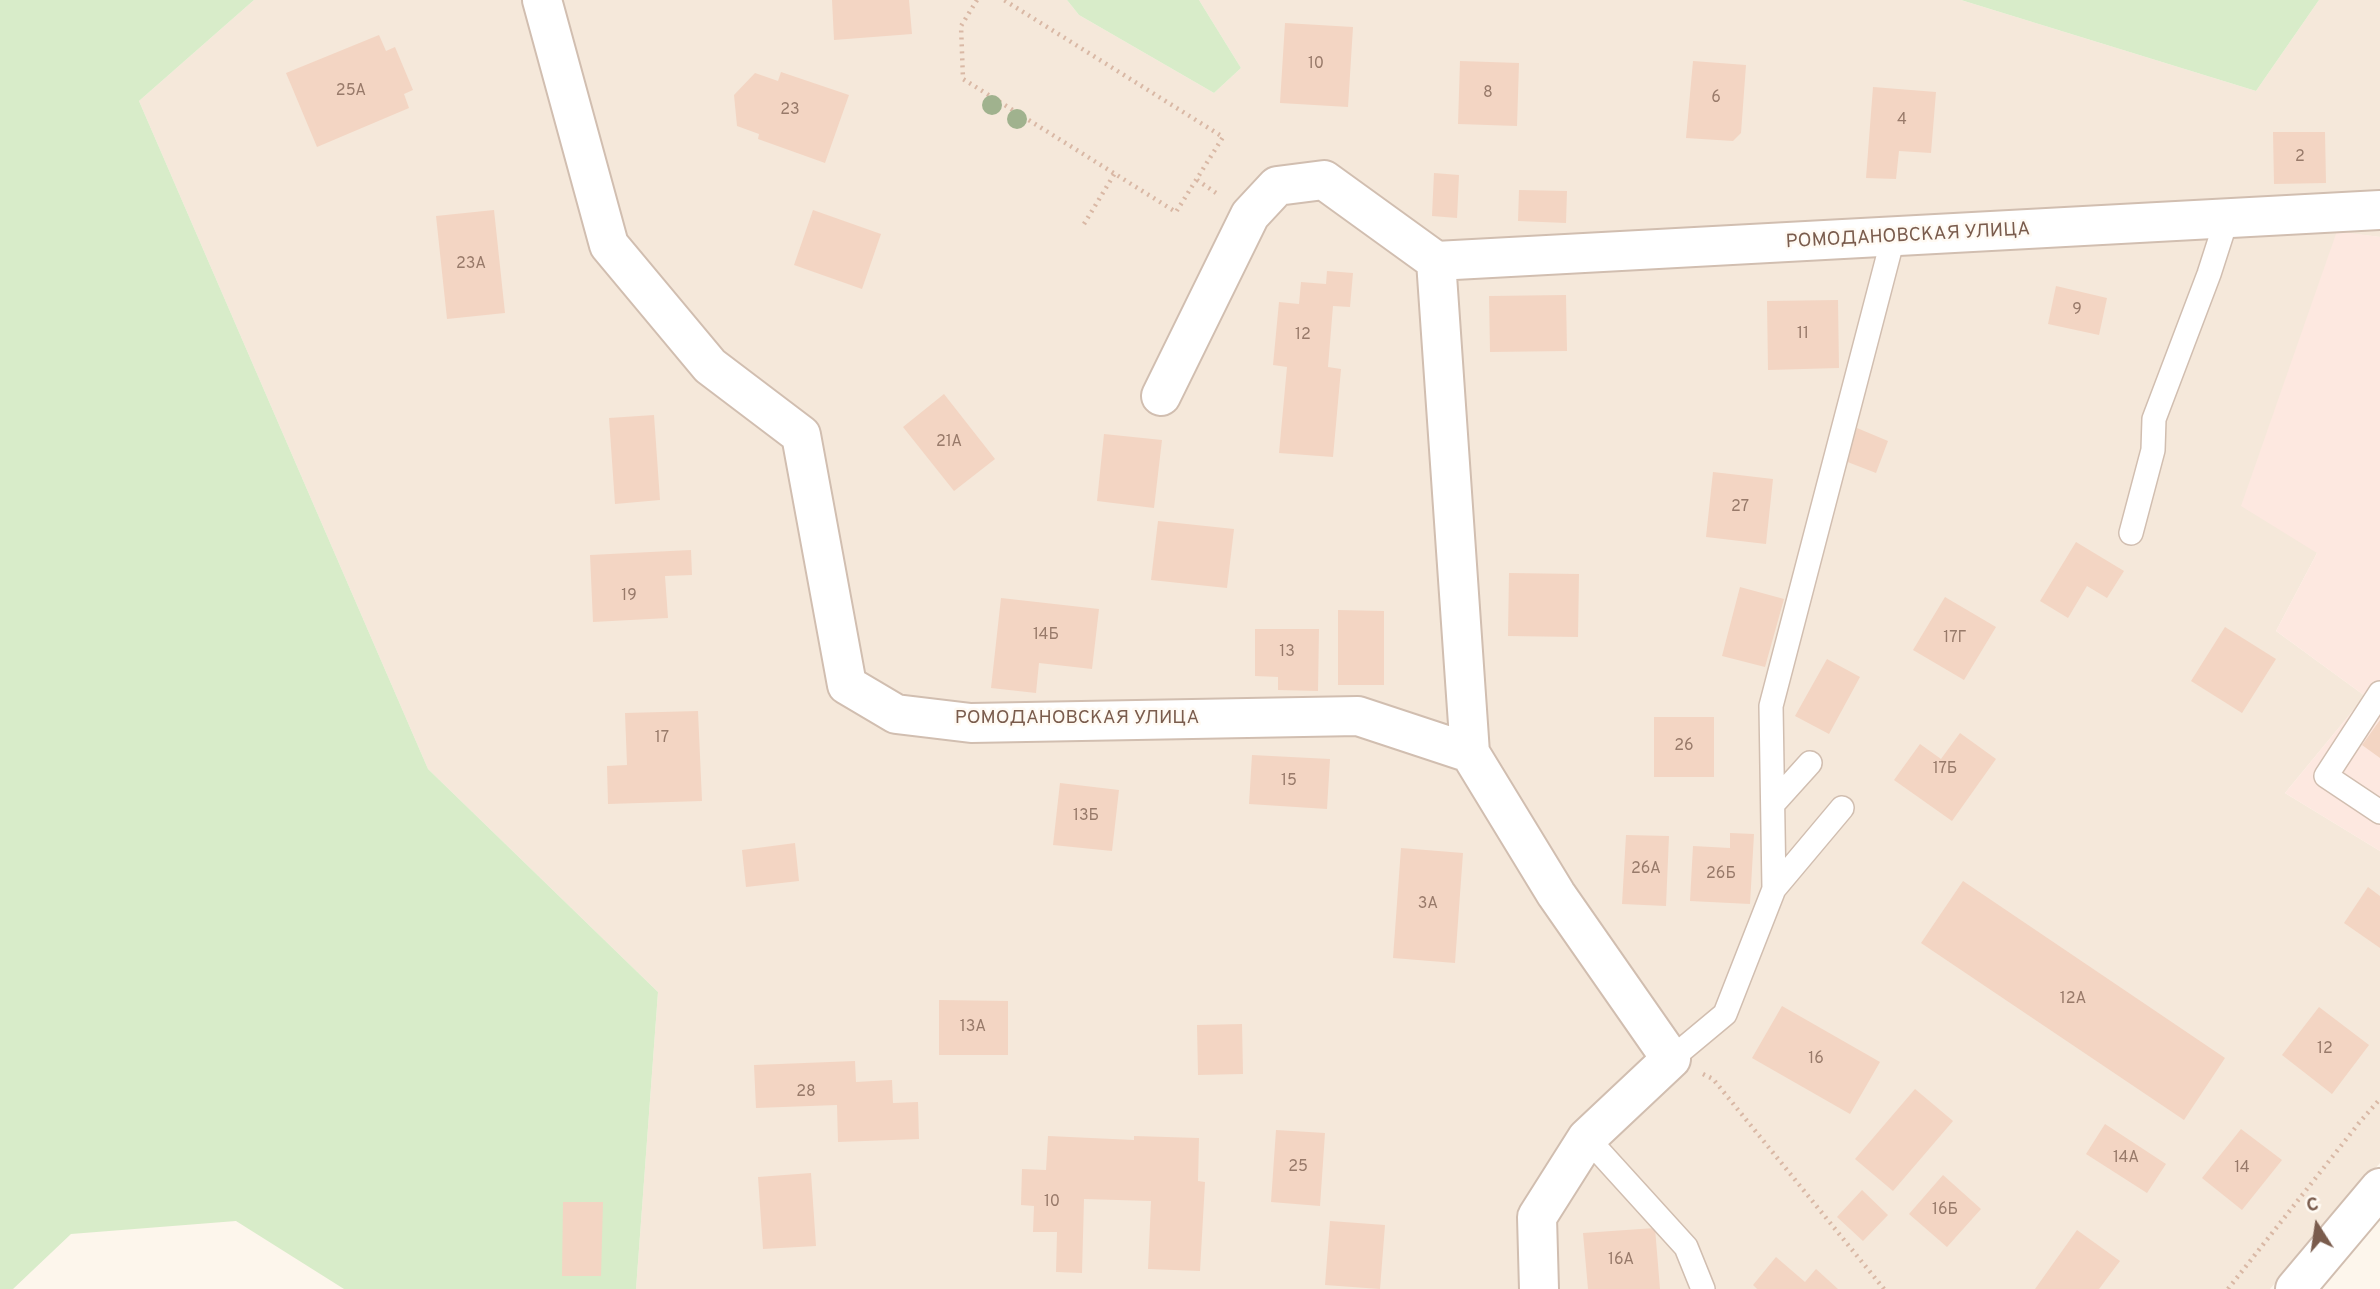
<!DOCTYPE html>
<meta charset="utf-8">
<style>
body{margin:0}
#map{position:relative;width:2380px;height:1289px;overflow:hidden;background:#fdf6ec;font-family:Overpass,sans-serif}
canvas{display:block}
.north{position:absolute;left:2282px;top:1191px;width:70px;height:70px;-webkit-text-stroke:5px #fffaf3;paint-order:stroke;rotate:348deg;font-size:19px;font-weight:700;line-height:28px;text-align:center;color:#7a5c4d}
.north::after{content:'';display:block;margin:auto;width:24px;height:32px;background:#7a5c4d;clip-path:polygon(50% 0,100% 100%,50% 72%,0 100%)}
</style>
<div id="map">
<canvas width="2380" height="1289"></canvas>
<div class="north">С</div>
</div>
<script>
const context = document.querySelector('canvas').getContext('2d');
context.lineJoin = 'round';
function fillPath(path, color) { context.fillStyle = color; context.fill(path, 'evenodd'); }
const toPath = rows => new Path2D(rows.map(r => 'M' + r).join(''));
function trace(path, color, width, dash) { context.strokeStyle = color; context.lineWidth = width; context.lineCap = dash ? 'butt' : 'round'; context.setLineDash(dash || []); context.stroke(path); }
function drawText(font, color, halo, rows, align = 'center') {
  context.font = font + ' Overpass,sans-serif'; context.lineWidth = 5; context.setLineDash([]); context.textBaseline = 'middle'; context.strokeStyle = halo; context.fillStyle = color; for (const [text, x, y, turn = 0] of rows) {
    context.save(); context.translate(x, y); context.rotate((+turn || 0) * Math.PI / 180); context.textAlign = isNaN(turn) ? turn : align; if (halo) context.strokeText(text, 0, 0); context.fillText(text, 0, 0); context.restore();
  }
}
fillPath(toPath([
 [254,0,1067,0,1079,15,1214,93,1241,68,1199,0,1961,0,2256,91,2319,0,2380,0,2380,237,2337,232,2317,553,2276,631,2365,696,2285,793,2380,851,2380,1163,2270,1289,636,1289,658,992,428,769,139,101]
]), '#f5e8da');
fillPath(toPath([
 [2337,231,2380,237,2380,851,2285,793,2365,696,2276,631,2317,553,2241,506]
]), '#fde8e0');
fillPath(toPath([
 [0,0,254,0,139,101,428,769,658,992,636,1289,344,1289,236,1221,71,1234,13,1289,0,1289],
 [1067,0,1199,0,1241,68,1214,93,1079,15],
 [1961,0,2319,0,2256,91]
]), '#d8ecc9');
fillPath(toPath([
 [832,0,909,0,912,34,834,40],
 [1285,23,1353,27,1348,107,1280,103],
 [379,35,386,51,395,47,413,90,404,94,409,108,317,147,286,73],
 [1460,61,1519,63,1517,126,1458,124],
 [1693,61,1746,65,1741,133,1733,141,1686,138],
 [781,72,849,95,825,163,758,139,759,134,737,126,734,95,755,73,778,81],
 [1873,87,1936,92,1931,153,1899,151,1896,179,1866,178],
 [2273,132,2325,132,2326,183,2274,184],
 [1434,173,1459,175,1457,218,1432,216],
 [1519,190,1567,191,1566,223,1518,221],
 [494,210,505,313,447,319,436,216],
 [813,210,881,234,862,289,794,265],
 [1327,271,1353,273,1350,307,1333,306,1328,367,1341,369,1333,457,1279,453,1287,367,1273,365,1279,302,1299,304,1301,282,1326,284],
 [2056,286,2107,298,2099,335,2048,324],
 [1566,295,1567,351,1490,352,1489,296],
 [1838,300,1839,368,1768,370,1767,301],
 [944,394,995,459,954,491,903,427],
 [654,415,660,500,615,504,609,418],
 [1857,428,1888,441,1876,473,1845,461],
 [1104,434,1162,440,1154,508,1097,501],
 [1713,472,1773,479,1766,544,1706,537],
 [1158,521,1234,529,1227,588,1151,580],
 [2076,542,2124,571,2107,598,2087,586,2068,618,2040,601],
 [691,550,692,575,665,576,668,618,593,622,590,555],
 [1509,573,1579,574,1578,637,1508,636],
 [1740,587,1784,599,1765,667,1722,656],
 [1945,597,1996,627,1964,680,1913,650],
 [1001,598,1099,609,1092,669,1039,663,1036,693,991,688],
 [1338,610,1384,611,1384,685,1338,685],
 [2225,627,2276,659,2242,713,2191,681],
 [1255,629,1319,629,1318,691,1278,690,1278,677,1255,676],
 [1827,659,1860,677,1829,734,1795,716],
 [698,711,702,801,608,804,607,766,627,765,625,713],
 [1654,717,1714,717,1714,777,1654,777],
 [2380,720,2380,758,2362,745],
 [1960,733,1996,759,1952,821,1894,780,1920,744,1941,759],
 [1252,755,1330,759,1327,809,1249,804],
 [1060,783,1119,790,1112,851,1053,845],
 [1730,833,1754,834,1750,904,1690,901,1693,846,1730,848],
 [1626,835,1669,836,1666,906,1622,904],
 [795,843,799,881,746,887,742,850],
 [1401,848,1463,853,1455,963,1393,958],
 [1963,881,2225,1058,2184,1120,1921,943],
 [2368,887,2380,896,2380,948,2344,923],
 [939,1000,1008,1001,1008,1055,939,1055],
 [1782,1006,1880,1062,1850,1114,1752,1058],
 [2319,1007,2369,1045,2332,1094,2282,1055],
 [1242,1024,1243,1074,1198,1075,1197,1025],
 [855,1061,856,1082,892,1080,893,1103,918,1102,919,1139,838,1142,837,1105,756,1108,754,1065],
 [1915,1089,1953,1121,1893,1191,1855,1159],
 [2105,1124,2166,1164,2147,1193,2086,1154],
 [2241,1129,2282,1160,2242,1210,2202,1178],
 [1276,1130,1325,1133,1320,1206,1271,1202],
 [1048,1136,1134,1140,1134,1136,1199,1138,1198,1181,1205,1182,1200,1271,1148,1269,1151,1201,1084,1199,1082,1273,1056,1272,1057,1232,1033,1232,1034,1206,1021,1205,1022,1169,1046,1170],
 [811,1173,816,1246,763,1249,758,1177],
 [1943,1175,1981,1209,1947,1247,1909,1214],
 [1862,1190,1888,1215,1863,1241,1837,1217],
 [563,1202,603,1202,601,1276,562,1276],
 [1330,1221,1385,1225,1380,1289,1325,1285],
 [1655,1228,1660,1289,1588,1289,1583,1233],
 [2077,1230,2120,1261,2099,1289,2035,1289],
 [1776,1257,1805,1282,1816,1269,1838,1289,1757,1289,1753,1285]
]), '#f3d5c3');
const service = toPath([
 [2131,533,2153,450,2154,419,2209,274,2227,218],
 [2380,693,2326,776,2380,812],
 [1773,804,1810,763],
 [1774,889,1842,808],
 [1671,1059,1725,1014,1774,889,1771,706,1893,238],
 [1587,1138,1686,1247,1703,1289]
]);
const minor = toPath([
 [542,0,609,245,710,366,801,435,847,685,896,714,971,723,1358,716,1470,753,1436,261,1324,180,1277,186,1250,215,1161,396],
 [1436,261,2380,210],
 [1470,753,1556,894,1671,1059,1587,1138,1537,1217,1539,1289],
 [2295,1289,2380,1188]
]);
trace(service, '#d1beb0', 26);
trace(minor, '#d1beb0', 42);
trace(toPath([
 [977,0,961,26,963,79,1176,212,1223,137,1004,0],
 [1197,180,1219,195],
 [1084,224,1115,173],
 [1703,1074,1713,1079,1884,1289],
 [2228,1289,2359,1123,2380,1099]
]), '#d9b8a5', 4.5, [2, 5]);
trace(service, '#fff', 23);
trace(minor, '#fff', 38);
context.fillStyle = '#a0b28e';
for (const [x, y] of [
 [992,105],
 [1017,119]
]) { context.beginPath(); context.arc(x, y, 10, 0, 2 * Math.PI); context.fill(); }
drawText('16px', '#987a6a', null, [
 ["10",1316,65],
 ["25А",351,92],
 ["8",1488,94],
 ["6",1716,99],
 ["23",790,111],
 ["4",1902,121],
 ["2",2300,158],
 ["23А",471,265],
 ["9",2077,311],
 ["11",1803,335],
 ["12",1303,336],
 ["21А",949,443],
 ["27",1740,508],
 ["19",629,597],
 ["14Б",1046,636],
 ["17Г",1955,639],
 ["13",1287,653],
 ["17",662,739],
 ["26",1684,747],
 ["17Б",1945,770],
 ["15",1289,782],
 ["13Б",1086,817],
 ["26А",1646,870],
 ["26Б",1721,875],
 ["3А",1428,905],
 ["12А",2073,1000],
 ["13А",973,1028],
 ["12",2325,1050],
 ["16",1816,1060],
 ["28",806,1093],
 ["14А",2126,1159],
 ["25",1298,1168],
 ["14",2242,1169],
 ["10",1052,1203],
 ["16Б",1945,1211],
 ["16А",1621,1261]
]);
drawText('19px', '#7a5c4d', '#fffaf3', [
 ["РОМОДАНОВСКАЯ УЛИЦА",1908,237,-3],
 ["РОМОДАНОВСКАЯ УЛИЦА",1077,719]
]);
</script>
